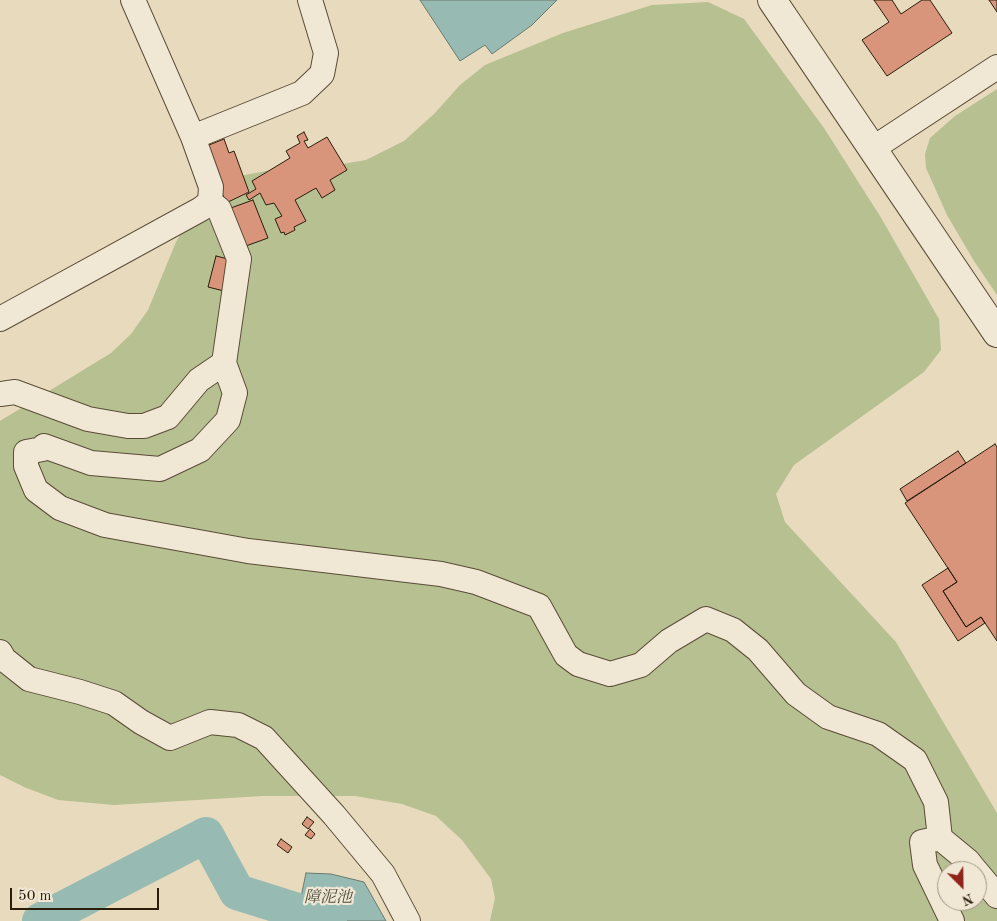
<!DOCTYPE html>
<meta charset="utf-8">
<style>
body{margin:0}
#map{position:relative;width:997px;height:921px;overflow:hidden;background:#e8dabd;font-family:"Old Standard TT",serif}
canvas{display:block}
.north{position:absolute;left:937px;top:861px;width:50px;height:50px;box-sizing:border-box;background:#f0e7d4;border:1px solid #a19683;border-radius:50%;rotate:157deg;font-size:14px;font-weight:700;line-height:20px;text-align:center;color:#2a1d0a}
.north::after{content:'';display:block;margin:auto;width:18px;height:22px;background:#8f2418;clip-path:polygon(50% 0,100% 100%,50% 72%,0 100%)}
.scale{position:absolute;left:10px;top:888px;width:149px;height:22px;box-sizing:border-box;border:2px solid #2a1d0a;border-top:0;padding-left:6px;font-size:15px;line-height:18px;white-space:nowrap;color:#2a1d0a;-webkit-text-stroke:4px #f0e7d4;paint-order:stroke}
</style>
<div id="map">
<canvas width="997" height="921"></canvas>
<div class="north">N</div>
<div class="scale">50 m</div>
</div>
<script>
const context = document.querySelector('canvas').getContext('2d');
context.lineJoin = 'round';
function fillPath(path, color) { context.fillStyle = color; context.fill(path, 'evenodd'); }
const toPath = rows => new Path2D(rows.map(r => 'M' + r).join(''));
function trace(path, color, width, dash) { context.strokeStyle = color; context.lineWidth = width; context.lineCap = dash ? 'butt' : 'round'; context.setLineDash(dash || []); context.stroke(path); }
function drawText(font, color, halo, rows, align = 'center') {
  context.font = font + ' "Old Standard TT","Noto Serif JP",serif'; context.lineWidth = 4.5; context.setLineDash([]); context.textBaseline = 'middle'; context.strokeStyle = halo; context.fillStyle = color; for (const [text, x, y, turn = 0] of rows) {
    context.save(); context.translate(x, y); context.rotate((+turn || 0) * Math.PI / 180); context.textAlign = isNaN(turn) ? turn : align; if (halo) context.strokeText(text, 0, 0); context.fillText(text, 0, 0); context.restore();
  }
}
fillPath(toPath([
 [708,2,744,19,824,128,880,216,939,319,941,350,924,372,794,465,776,494,785,522,896,642,997,813,997,921,490,921,495,898,491,879,462,840,436,816,402,804,355,796,263,796,114,805,58,800,24,787,0,775,0,421,111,353,131,334,148,310,176,242,194,210,240,176,271,170,337,165,366,160,404,141,435,113,460,85,485,65,563,33,652,5],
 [947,871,977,871,977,901,947,901],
 [997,89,997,295,974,261,947,215,926,168,925,154,930,138,955,116]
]), '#b6c091');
const water = toPath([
 [420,0,557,0,532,25,492,54,485,45,460,61,420,0],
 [306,873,331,874,364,882,386,921,296,921,306,873]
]);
fillPath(water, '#97bab3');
trace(water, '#6b7b6f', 1);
trace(toPath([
 [40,921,206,835,237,892,329,921]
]), '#97bab3', 36);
const building = toPath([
 [874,0,892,0,901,14,922,0,930,0,952,33,887,76,862,40,889,22,874,0],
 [989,0,997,0,997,12,989,0],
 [304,132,308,140,304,141,308,148,327,137,347,170,330,180,335,190,322,198,316,188,295,200,306,221,294,227,295,230,285,235,284,232,281,233,275,219,282,216,274,203,266,205,260,193,249,200,246,195,256,189,252,181,290,158,286,151,300,143,297,136,304,132],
 [224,139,229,153,234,151,249,192,226,203,204,147,224,139],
 [253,200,268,238,243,247,228,209,253,200],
 [216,256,232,260,224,291,208,287,216,256],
 [995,444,997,447,997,641,981,617,966,627,943,591,957,582,905,503,995,444],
 [958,451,966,463,907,501,900,489,958,451],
 [948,568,957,582,943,591,966,627,981,617,985,623,958,641,922,585,948,568],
 [307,817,314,822,308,829,302,824,307,817],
 [310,829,315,834,311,839,305,835,310,829],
 [281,839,292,847,288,853,277,845,281,839]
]);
fillPath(building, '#d9947c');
trace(building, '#2a1d0a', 1);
const minor = toPath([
 [193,137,302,93,322,74,326,53,310,0],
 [872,149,997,67],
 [210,202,219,209,239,259,224,363,235,393,228,420,200,450,160,469,91,463,44,446,43,449,26,452,26,466,36,490,60,508,105,525,248,551,441,574,476,582,539,606,566,655,578,664,610,674,641,665,669,641,706,619,733,630,758,650,796,694,828,717,878,734,915,760,936,802,940,838,968,861,976,871],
 [0,319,201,209,210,202,211,187,193,137,133,0],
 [0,394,15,392,88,419,128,426,144,426,168,417,199,380,224,363],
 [0,652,4,659,29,679,80,692,114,703,141,722,170,738,210,722,238,725,264,738,334,815,383,874,408,921],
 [940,838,922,842,925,865,952,921],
 [977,872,997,896]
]);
const tertiary = toPath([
 [772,0,997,333]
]);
trace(minor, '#5a4c37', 26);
trace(tertiary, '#5a4c37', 30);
trace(minor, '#f0e7d4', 24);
trace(tertiary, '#f0e7d4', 28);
drawText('italic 16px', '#4b4c3d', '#f0e7d4', [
 ["障泥池",328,898]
]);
</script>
